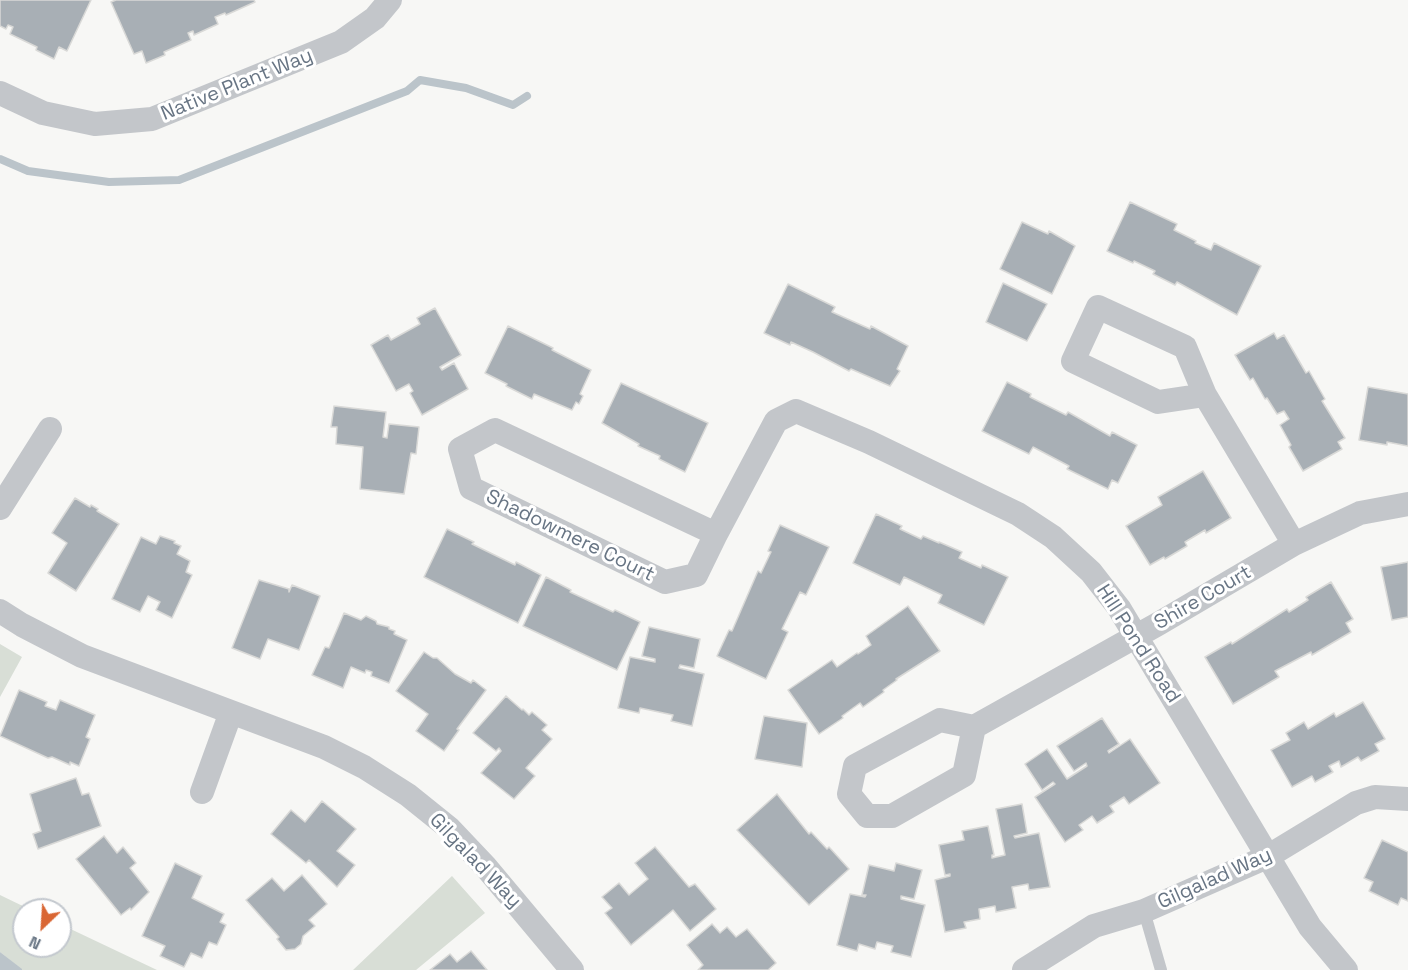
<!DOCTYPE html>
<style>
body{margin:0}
#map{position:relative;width:1408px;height:970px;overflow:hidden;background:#f7f7f5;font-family:"Space Grotesk",sans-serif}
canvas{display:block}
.north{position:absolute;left:12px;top:898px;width:60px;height:60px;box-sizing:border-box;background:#fff;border:2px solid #c3c8ce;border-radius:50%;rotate:205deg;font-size:16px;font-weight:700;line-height:24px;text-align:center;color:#687584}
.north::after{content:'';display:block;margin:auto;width:21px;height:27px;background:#d96633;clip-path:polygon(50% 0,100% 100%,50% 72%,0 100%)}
</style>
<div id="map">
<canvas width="1408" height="970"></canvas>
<div class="north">N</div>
</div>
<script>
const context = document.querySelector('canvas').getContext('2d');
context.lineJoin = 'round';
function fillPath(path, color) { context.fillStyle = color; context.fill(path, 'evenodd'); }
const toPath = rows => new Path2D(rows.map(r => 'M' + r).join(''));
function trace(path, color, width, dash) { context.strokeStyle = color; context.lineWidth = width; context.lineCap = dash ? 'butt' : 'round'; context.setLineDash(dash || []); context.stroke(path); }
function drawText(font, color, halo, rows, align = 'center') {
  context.font = font + ' "Space Grotesk",sans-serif'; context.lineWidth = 6; context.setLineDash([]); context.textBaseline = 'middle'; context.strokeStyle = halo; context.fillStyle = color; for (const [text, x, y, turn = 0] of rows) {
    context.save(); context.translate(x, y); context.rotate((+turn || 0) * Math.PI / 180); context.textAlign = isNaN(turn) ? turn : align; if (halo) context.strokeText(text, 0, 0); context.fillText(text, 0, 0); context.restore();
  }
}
fillPath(toPath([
 [0,644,22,657,0,697],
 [452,876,485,913,416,970,353,970],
 [0,895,31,910,24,910,24,946,60,946,60,924,157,970,22,970,0,952]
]), '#d8ded6');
fillPath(toPath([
 [0,952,22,969,22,970,0,970]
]), '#bbc4ca');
trace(toPath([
 [0,159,28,171,109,182,179,180,407,91,420,80,466,88,513,105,527,96]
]), '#bbc4ca', 8);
const building = toPath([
 [0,0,91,0,67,51,59,47,54,59,36,50,37,47,10,34,13,27,8,25,6,29,0,26,0,0],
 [116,0,254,0,255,2,226,15,225,13,215,17,218,24,194,35,193,31,188,33,191,40,164,52,165,55,146,63,142,51,134,54,111,2,116,0],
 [1130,202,1177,224,1174,230,1196,241,1195,243,1211,250,1214,243,1261,266,1237,315,1177,282,1175,285,1153,274,1155,271,1134,261,1133,263,1107,251,1130,202],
 [1022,222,1048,234,1049,231,1075,246,1052,294,1000,269,1022,222],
 [1003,283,1047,304,1027,341,986,322,1003,283],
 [788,284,835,307,832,312,870,329,871,326,908,346,897,369,900,371,890,386,851,369,849,371,813,352,791,342,790,345,764,333,788,284],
 [435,308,461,355,440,367,442,370,454,363,468,389,422,415,410,393,413,391,409,384,396,391,371,345,388,335,391,340,420,324,417,318,435,308],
 [508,326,553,348,552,350,591,370,580,394,583,396,579,404,576,402,572,410,534,394,532,399,506,386,507,384,485,373,508,326],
 [1274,333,1277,339,1284,335,1306,373,1309,371,1325,399,1322,401,1345,438,1338,442,1342,449,1303,471,1289,447,1291,445,1280,425,1289,419,1284,411,1277,414,1267,398,1265,399,1253,378,1250,380,1235,355,1274,333],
 [1007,382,1031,394,1030,397,1066,415,1068,412,1110,436,1112,432,1137,445,1118,483,1112,480,1108,489,1067,469,1069,466,1033,447,1029,454,982,431,1007,382],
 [621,383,708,423,685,472,659,459,660,456,638,446,639,444,602,423,621,383],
 [1368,387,1408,394,1408,446,1387,442,1387,445,1359,440,1368,387],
 [334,406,386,412,383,437,387,438,389,424,419,427,416,454,411,453,404,494,360,489,363,447,336,444,337,427,331,427,334,406],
 [1203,471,1231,518,1206,533,1205,530,1185,542,1187,546,1165,559,1164,557,1150,565,1126,526,1162,505,1158,497,1203,471],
 [75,498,90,507,91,505,98,509,97,511,119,524,76,591,48,573,67,543,52,533,75,498],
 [876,514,902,526,900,529,921,539,923,536,939,543,939,542,962,552,959,558,981,568,982,565,1008,577,984,625,938,603,942,595,904,577,900,585,853,563,876,514],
 [780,525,829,547,806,595,800,592,782,629,788,632,766,679,717,656,729,630,732,631,758,571,761,573,771,552,768,551,780,525],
 [447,529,474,542,472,544,515,565,516,562,541,575,518,623,424,577,447,529],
 [160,536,175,541,174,543,181,546,177,554,190,561,186,572,192,575,172,618,156,610,160,602,148,596,140,612,112,599,141,537,156,544,160,536],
 [1408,562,1408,617,1392,620,1381,567,1408,562],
 [546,577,571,590,570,592,613,612,615,610,640,622,617,670,523,626,546,577],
 [259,580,289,589,289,592,292,585,320,596,299,650,268,639,260,659,232,648,259,580],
 [1331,582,1353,619,1346,623,1351,632,1312,655,1311,652,1275,671,1279,677,1233,704,1205,657,1231,642,1232,644,1287,609,1289,612,1308,600,1306,597,1331,582],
 [908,606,940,651,896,679,897,680,883,690,884,692,863,707,860,703,842,716,843,718,819,734,788,690,832,660,837,667,857,653,858,654,871,645,866,636,908,606],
 [344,613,361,620,366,616,376,621,377,624,389,627,389,629,395,631,394,634,407,640,389,683,371,676,372,672,366,670,365,673,351,667,343,688,312,675,325,647,329,648,344,613],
 [649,627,700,639,694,668,680,665,679,668,704,674,692,726,671,721,673,715,640,708,639,713,618,708,630,657,655,662,655,659,642,656,649,627],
 [424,652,433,658,437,658,455,674,471,683,473,680,486,690,457,729,459,730,444,751,416,731,428,714,396,691,424,652],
 [19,690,47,702,45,706,56,710,60,700,95,715,86,737,90,739,79,766,70,762,70,765,52,757,48,758,0,736,19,690],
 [506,696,522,710,523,709,529,715,532,712,547,725,542,730,552,739,526,768,535,776,514,799,481,773,501,751,499,748,496,751,473,733,506,696],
 [1363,702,1385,739,1375,744,1379,751,1361,761,1358,757,1341,767,1339,761,1329,766,1333,772,1315,782,1312,776,1292,787,1271,750,1290,740,1286,733,1304,722,1308,729,1334,713,1336,717,1363,702],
 [764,716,807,723,802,767,755,759,764,716],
 [1102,718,1119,744,1108,751,1109,753,1130,739,1160,783,1129,804,1124,797,1110,806,1114,812,1097,823,1092,816,1079,825,1083,830,1065,842,1035,797,1055,784,1053,782,1042,790,1025,764,1047,749,1067,779,1087,766,1086,763,1074,771,1057,746,1102,718],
 [76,778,82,795,89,793,101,826,38,849,33,834,41,831,30,794,76,778],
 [777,794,809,834,811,832,827,849,829,847,849,869,809,905,737,830,777,794],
 [322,801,356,829,337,851,355,865,337,887,309,860,306,863,271,834,291,810,305,822,322,801],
 [1022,804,1027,833,1014,836,1015,838,1039,833,1050,887,1029,890,1028,884,1012,887,1016,908,996,912,995,906,979,909,980,919,964,922,966,928,945,932,935,880,950,876,950,874,945,875,939,845,964,840,962,831,988,826,994,855,992,855,992,858,1005,855,996,809,1022,804],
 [104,836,117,853,123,847,136,863,130,868,149,892,131,910,130,908,121,915,76,859,104,836],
 [1382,840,1408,852,1408,901,1401,898,1398,905,1369,891,1373,882,1364,878,1382,840],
 [655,847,689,887,695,884,716,909,690,931,673,910,631,945,605,913,612,908,602,897,619,883,629,895,648,879,635,863,655,847],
 [175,863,202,876,192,898,224,914,220,922,226,925,217,945,209,942,202,958,191,953,184,967,160,956,165,946,142,936,175,863],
 [896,863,922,870,914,899,901,896,901,899,925,905,911,957,891,952,893,946,877,942,875,949,859,944,857,951,837,945,850,894,865,897,866,895,862,895,869,865,894,871,896,863],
 [302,875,327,904,309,920,315,926,303,936,301,944,295,949,286,950,277,939,279,937,246,900,272,878,284,891,302,875],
 [712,924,720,933,727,927,736,937,747,929,776,963,768,970,698,970,703,965,687,945,712,924],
 [471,951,487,970,430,970,450,954,457,962,471,951]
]);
fillPath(building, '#a8afb5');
trace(building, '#d9d9d7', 1.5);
trace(toPath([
 [1144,911,1161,970]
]), '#c3c6ca', 12);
trace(toPath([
 [0,93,43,113,95,124,152,119,341,42,375,18,390,0],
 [1098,307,1185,347,1205,395,1158,402,1073,361,1098,307],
 [1205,395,1294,544],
 [0,508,50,429],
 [716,534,696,575,665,582,471,488,460,449,495,430,716,534,776,421,796,411,869,442,1018,514,1053,537,1091,572,1119,608,1310,927,1346,970],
 [0,611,22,625,82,656,324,747,364,767,408,795,449,828,485,866,572,970],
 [974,727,964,775,892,816,867,816,849,794,855,766,940,720,974,727,1158,624,1294,544,1360,513,1408,504],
 [202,792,231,712],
 [1024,970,1094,926,1144,911,1267,857,1356,803,1375,797,1408,799]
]), '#c3c6ca', 24);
drawText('20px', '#687584', '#fff', [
 ["Native Plant Way",237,85,-22],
 ["Shadowmere Court",570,536,26],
 ["Shire Court",1203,598,-30],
 ["Hill Pond Road",1138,644,57],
 ["Gilgalad Way",475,861,46],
 ["Gilgalad Way",1215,879,-24]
]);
</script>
